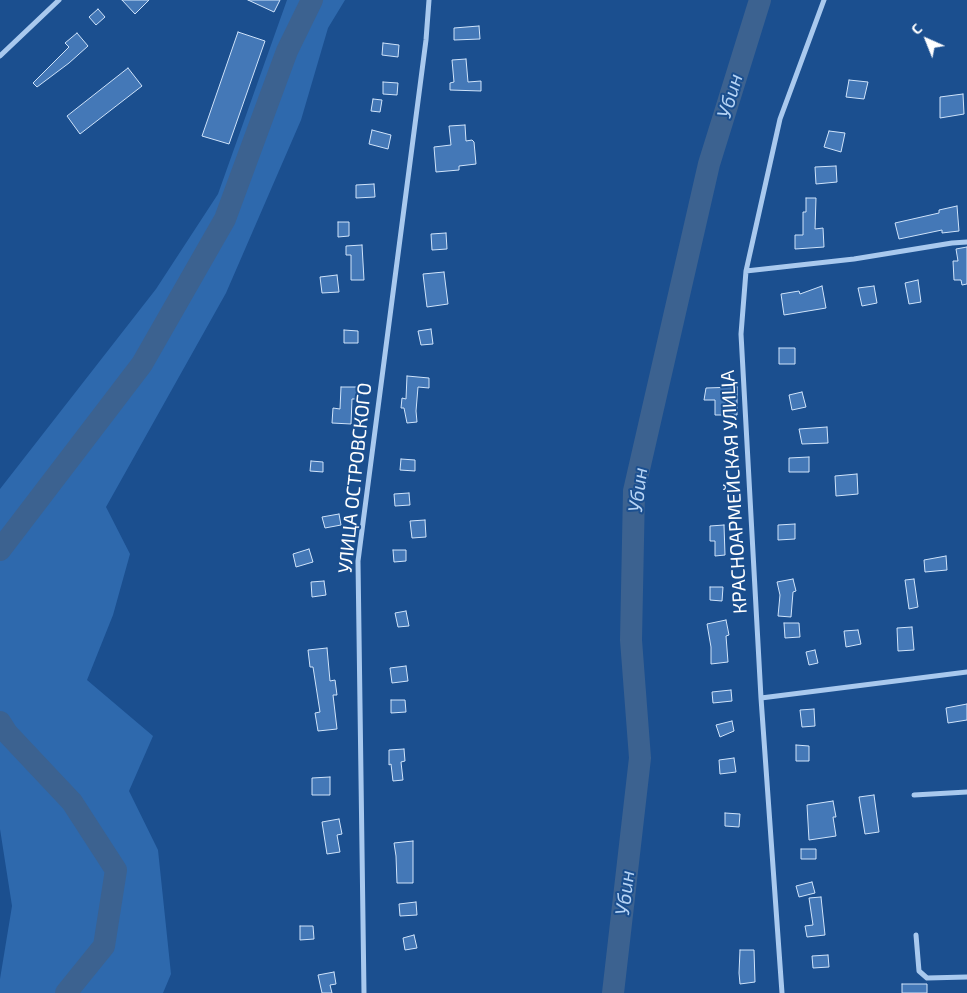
<!DOCTYPE html>
<meta charset="utf-8">
<style>
body{margin:0}
#map{position:relative;width:967px;height:993px;overflow:hidden;background:#1b4f8f;font-family:"Exo 2",sans-serif}
canvas{display:block}
.north{position:absolute;left:902px;top:15px;width:50px;height:50px;-webkit-text-stroke:4px #1b4f8f;paint-order:stroke;rotate:316deg;font-size:14px;font-weight:700;line-height:20px;text-align:center;color:#fff}
.north::after{content:'';display:block;margin:auto;width:18px;height:22px;background:#fff;clip-path:polygon(50% 0,100% 100%,50% 72%,0 100%)}
</style>
<div id="map">
<canvas width="967" height="993"></canvas>
<div class="north">С</div>
</div>
<script>
const context = document.querySelector('canvas').getContext('2d');
context.lineJoin = 'round';
function fillPath(path, color) { context.fillStyle = color; context.fill(path, 'evenodd'); }
const toPath = rows => new Path2D(rows.map(r => 'M' + r).join(''));
function trace(path, color, width, dash) { context.strokeStyle = color; context.lineWidth = width; context.lineCap = dash ? 'butt' : 'round'; context.setLineDash(dash || []); context.stroke(path); }
function drawText(font, color, halo, rows, align = 'center') {
  context.font = font + ' "Exo 2",sans-serif'; context.lineWidth = 4; context.setLineDash([]); context.textBaseline = 'middle'; context.strokeStyle = halo; context.fillStyle = color; for (const [text, x, y, turn = 0] of rows) {
    context.save(); context.translate(x, y); context.rotate((+turn || 0) * Math.PI / 180); context.textAlign = isNaN(turn) ? turn : align; if (halo) context.strokeText(text, 0, 0); context.fillText(text, 0, 0); context.restore();
  }
}
fillPath(toPath([
 [287,0,345,0,328,28,301,120,226,293,106,507,130,554,113,615,87,680,153,736,129,791,158,850,171,974,163,993,0,993,0,979,12,906,0,829,0,489,156,289,218,194]
]), '#2e69ad');
trace(toPath([
 [0,550,142,364,225,219,287,51,312,0],
 [0,722,7,733,72,802,116,870,104,946,66,993],
 [613,993,640,758,631,640,634,491,709,164,760,0]
]), '#3c6290', 22);
const building = toPath([
 [122,0,149,0,135,14,122,0],
 [248,0,280,0,274,12,248,0],
 [98,9,105,17,96,25,89,17,98,9],
 [479,26,480,39,454,40,454,28,479,26],
 [238,32,265,41,229,144,202,136,238,32],
 [77,33,88,46,69,63,37,87,33,83,69,47,65,43,77,33],
 [383,43,399,45,398,57,382,55,383,43],
 [466,59,468,82,481,81,481,91,450,90,450,83,454,82,452,60,466,59],
 [128,68,142,86,80,134,67,116,128,68],
 [849,80,868,82,864,99,846,97,849,80],
 [383,82,398,83,397,95,383,94,383,82],
 [963,94,964,114,940,118,940,97,963,94],
 [373,99,382,100,380,112,371,111,373,99],
 [465,125,466,141,472,140,474,142,476,164,459,166,459,170,436,172,434,147,451,145,449,126,465,125],
 [372,130,391,135,388,149,369,144,372,130],
 [829,131,845,133,841,152,824,147,829,131],
 [836,166,837,182,816,184,815,167,836,166],
 [374,184,375,197,356,198,356,185,374,184],
 [806,198,816,198,815,229,823,228,824,247,795,249,795,235,803,235,803,212,806,212,806,198],
 [957,206,959,231,942,233,942,230,899,239,895,223,939,213,939,210,957,206],
 [338,222,349,222,349,236,338,237,338,222],
 [446,233,447,249,432,250,431,234,446,233],
 [362,245,364,280,351,280,351,255,346,255,346,246,362,245],
 [967,247,967,284,962,285,961,280,954,280,953,261,958,261,956,249,967,247],
 [444,272,448,304,427,307,423,274,444,272],
 [337,275,339,292,322,293,320,277,337,275],
 [918,280,921,302,909,304,905,283,918,280],
 [822,286,826,308,784,315,781,294,799,291,800,294,822,286],
 [874,286,877,303,862,306,858,288,874,286],
 [431,329,433,344,421,345,418,331,431,329],
 [344,330,358,331,358,343,344,343,344,330],
 [779,348,795,348,795,364,779,364,779,348],
 [407,376,429,378,429,388,418,387,416,411,417,422,407,423,404,408,401,408,402,398,406,399,407,376],
 [341,387,357,387,357,399,352,399,351,424,332,423,333,408,340,409,341,387],
 [737,387,737,415,715,415,715,400,704,400,706,388,737,387],
 [802,392,806,407,792,410,789,395,802,392],
 [827,427,828,443,802,444,799,429,827,427],
 [809,457,809,472,789,472,789,458,809,457],
 [401,459,415,460,415,471,400,470,401,459],
 [311,461,323,462,323,472,310,471,311,461],
 [857,474,858,494,836,496,835,476,857,474],
 [409,493,410,505,395,506,394,494,409,493],
 [339,514,341,525,325,528,322,517,339,514],
 [425,520,426,537,412,538,410,521,425,520],
 [795,524,795,539,778,540,778,525,795,524],
 [724,525,725,555,715,556,715,541,710,541,710,526,724,525],
 [309,549,313,562,296,567,293,554,309,549],
 [393,550,406,550,406,561,394,562,393,550],
 [946,556,947,570,925,572,924,560,946,556],
 [793,579,796,591,793,592,791,617,778,616,780,595,777,582,793,579],
 [914,579,918,607,909,609,905,580,914,579],
 [324,581,326,595,312,597,311,582,324,581],
 [710,587,723,587,722,601,710,600,710,587],
 [406,611,409,626,398,627,395,613,406,611],
 [726,620,729,635,726,636,728,662,711,664,711,647,707,624,726,620],
 [784,623,799,623,800,637,785,638,784,623],
 [912,627,914,650,898,651,897,628,912,627],
 [858,630,861,644,846,647,844,631,858,630],
 [327,648,330,681,335,680,337,695,333,695,337,729,318,731,315,713,320,712,313,667,310,667,308,650,327,648],
 [815,650,818,663,809,665,806,652,815,650],
 [406,666,408,681,392,683,390,668,406,666],
 [731,690,732,701,713,703,712,692,731,690],
 [391,700,405,700,406,712,391,713,391,700],
 [967,704,967,720,948,723,946,708,967,704],
 [814,709,815,726,802,727,800,710,814,709],
 [732,721,734,731,720,737,716,725,732,721],
 [796,745,809,746,809,761,796,761,796,745],
 [404,749,405,761,401,762,403,780,393,781,391,764,389,765,389,750,404,749],
 [734,758,736,772,720,774,719,760,734,758],
 [330,777,330,795,312,795,312,778,330,777],
 [874,795,879,832,865,834,859,797,874,795],
 [833,801,836,817,833,817,836,836,809,840,807,805,833,801],
 [725,813,740,814,739,827,725,826,725,813],
 [339,819,342,834,337,835,340,852,327,854,322,822,339,819],
 [413,841,413,883,397,883,396,856,394,843,413,841],
 [801,849,816,849,816,859,801,859,801,849],
 [812,882,815,893,799,897,796,886,812,882],
 [821,897,825,935,807,937,805,926,813,925,809,898,821,897],
 [416,902,417,915,400,916,399,904,416,902],
 [300,926,313,926,314,939,300,940,300,926],
 [414,935,417,948,405,950,403,938,414,935],
 [740,950,754,950,755,982,740,984,739,973,740,950],
 [828,955,829,967,813,968,812,956,828,955],
 [334,972,336,984,330,985,332,993,322,993,318,975,334,972],
 [902,984,927,984,927,993,902,993,902,984]
]);
fillPath(building, '#4478b7');
trace(building, '#cfe3fa', 1);
trace(toPath([
 [0,56,59,0],
 [746,271,854,259,952,243,967,242],
 [761,698,967,672],
 [914,795,967,792],
 [916,935,919,971,927,978,967,977],
 [364,993,358,561,426,40,429,0],
 [782,993,761,698,741,334,746,271,780,119,824,0]
]), '#a9c9ee', 5);
drawText('19px', '#fff', '#1b4f8f', [
 ["УЛИЦА ОСТРОВСКОГО",355,478,-84],
 ["КРАСНОАРМЕЙСКАЯ УЛИЦА",734,492,-93]
]);
drawText('italic 20px', '#b5d3f5', '#1b4f8f', [
 ["Убин",730,96,-73],
 ["Убин",638,490,-83],
 ["Убин",625,893,-83]
]);
</script>
